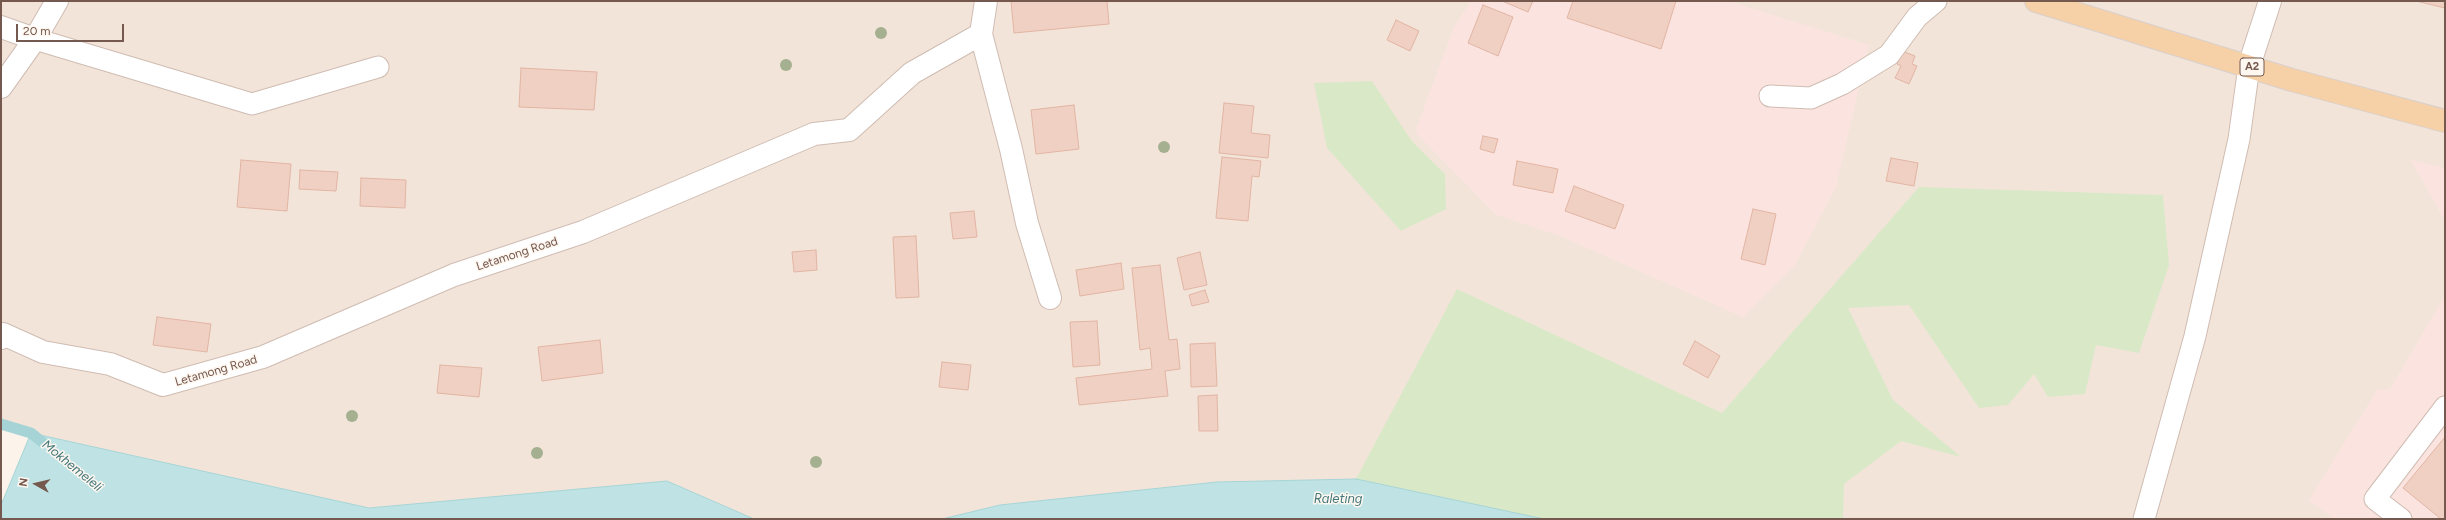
<!DOCTYPE html>
<style>
body{margin:0}
#map{position:relative;width:2446px;height:520px;overflow:hidden;background:#fcf3ea;font-family:Figtree,sans-serif}
canvas{display:block}
.frame{position:absolute;inset:0;border:2px solid #75584e;pointer-events:none}
.north{position:absolute;left:16px;top:464px;width:40px;height:40px;-webkit-text-stroke:3px #fef7f0;paint-order:stroke;rotate:278deg;font-size:11px;font-weight:700;line-height:16px;text-align:center;color:#75584e}
.north::after{content:'';display:block;margin:auto;width:14px;height:18px;background:#75584e;clip-path:polygon(50% 0,100% 100%,50% 72%,0 100%)}
.scale{position:absolute;left:16px;top:24px;width:108px;height:18px;box-sizing:border-box;border:2px solid #75584e;border-top:0;padding-left:5px;font-size:12px;line-height:14px;white-space:nowrap;color:#75584e;-webkit-text-stroke:3px #fef7f0;paint-order:stroke}
</style>
<div id="map">
<canvas width="2446" height="520"></canvas>
<div class="frame"></div>
<div class="north">N</div>
<div class="scale">20 m</div>
</div>
<script>
const context = document.querySelector('canvas').getContext('2d');
context.lineJoin = 'round';
function fillPath(path, color) { context.fillStyle = color; context.fill(path, 'evenodd'); }
const toPath = rows => new Path2D(rows.map(r => 'M' + r).join(''));
function trace(path, color, width, dash) { context.strokeStyle = color; context.lineWidth = width; context.lineCap = dash ? 'butt' : 'round'; context.setLineDash(dash || []); context.stroke(path); }
function drawText(font, color, halo, rows, align = 'center') {
  context.font = font + ' Figtree,sans-serif'; context.lineWidth = 3; context.setLineDash([]); context.textBaseline = 'middle'; context.strokeStyle = halo; context.fillStyle = color; for (const [text, x, y, turn = 0] of rows) {
    context.save(); context.translate(x, y); context.rotate((+turn || 0) * Math.PI / 180); context.textAlign = isNaN(turn) ? turn : align; if (halo) context.strokeText(text, 0, 0); context.fillText(text, 0, 0); context.restore();
  }
}
fillPath(toPath([
 [1,1,2445,1,2445,519,1544,519,1356,479,1217,482,1000,505,942,519,754,519,667,481,369,508,31,433,1,420]
]), '#f3e4d9');
fillPath(toPath([
 [1471,1,1728,1,1869,45,1836,187,1795,265,1743,317,1558,235,1495,214,1415,132,1454,27],
 [2411,160,2445,168,2445,221],
 [2445,296,2445,519,2334,519,2309,500,2377,390,2390,389]
]), '#fbe4df');
fillPath(toPath([
 [1372,81,1411,140,1445,174,1446,209,1401,231,1327,148,1314,83],
 [1919,187,2163,195,2169,265,2139,353,2096,345,2085,394,2048,397,2034,374,2008,405,1979,408,1909,305,1848,308,1893,400,1961,457,1901,441,1844,484,1843,519,1544,519,1356,479,1457,289,1722,413]
]), '#d9e9c8');
const water = toPath([
 [31,433,369,508,667,481,754,519,1,519,1,505,31,433],
 [1356,479,1544,519,942,519,1000,505,1217,482,1356,479]
]);
fillPath(water, '#bfe3e5');
trace(water, '#a6d4d6', 1);
trace(toPath([
 [1,424,31,433,42,442]
]), '#a6d4d6', 11);
const building = toPath([
 [1011,1,1107,1,1109,24,1014,33,1011,1],
 [1502,1,1533,1,1528,12,1502,1],
 [1573,1,1676,1,1661,49,1567,18,1573,1],
 [2416,1,2445,1,2445,8,2416,1],
 [1483,5,1513,17,1498,56,1468,43,1483,5],
 [1396,20,1419,31,1410,51,1387,40,1396,20],
 [1902,51,1915,56,1912,64,1917,66,1909,84,1895,78,1901,66,1897,64,1902,51],
 [521,68,597,72,594,110,519,107,521,68],
 [1224,103,1254,106,1251,133,1270,135,1268,158,1219,153,1224,103],
 [1074,105,1079,149,1036,154,1031,110,1074,105],
 [1483,136,1498,139,1494,153,1480,149,1483,136],
 [1222,157,1261,161,1259,177,1252,176,1248,221,1216,218,1222,157],
 [1891,158,1918,163,1914,186,1886,181,1891,158],
 [241,160,291,164,287,211,237,207,241,160],
 [1517,161,1558,169,1553,193,1513,185,1517,161],
 [300,170,338,172,336,191,299,189,300,170],
 [361,178,406,180,405,208,360,206,361,178],
 [1574,186,1624,205,1615,229,1565,211,1574,186],
 [1753,209,1776,214,1765,265,1741,259,1753,209],
 [974,211,977,237,953,239,950,213,974,211],
 [916,236,919,297,896,298,893,237,916,236],
 [816,250,817,270,794,272,792,252,816,250],
 [1200,252,1207,285,1184,290,1177,258,1200,252],
 [1121,263,1124,289,1080,296,1076,270,1121,263],
 [1160,265,1169,340,1177,339,1180,369,1165,371,1168,396,1079,405,1076,378,1152,369,1150,348,1140,350,1132,268,1160,265],
 [1205,290,1209,302,1192,306,1189,295,1205,290],
 [157,317,211,324,207,352,153,345,157,317],
 [1097,321,1100,365,1073,367,1070,322,1097,321],
 [600,340,603,373,542,381,538,347,600,340],
 [1695,341,1720,356,1708,378,1683,364,1695,341],
 [1215,343,1217,386,1191,387,1190,344,1215,343],
 [942,362,971,365,968,390,939,387,942,362],
 [440,365,482,368,479,397,437,393,440,365],
 [1217,395,1218,431,1199,431,1198,396,1217,395],
 [2445,437,2445,519,2441,519,2403,488,2445,437]
]);
fillPath(building, '#f0d0c3');
trace(building, '#e2b5a4', 1);
const service = toPath([
 [35,39,252,104,378,67],
 [1770,96,1811,98,1842,84,1889,55,1917,17,1936,1],
 [2144,519,2195,336,2239,139,2249,66],
 [2401,519,2375,499,2445,407]
]);
const minor = toPath([
 [1,27,35,39],
 [981,34,1011,149,1027,223,1050,298],
 [2249,66,2270,1],
 [1,87,35,39,57,1],
 [1,338,3,334,43,352,110,364,163,385,263,357,454,275,583,232,814,134,849,130,912,73,981,34,986,1]
]);
const primary = toPath([
 [2036,1,2292,80,2445,121]
]);
trace(service, '#cfbcb2', 23);
trace(minor, '#cfbcb2', 24);
trace(primary, '#d8d0cd', 24);
trace(service, '#fff', 21);
trace(minor, '#fff', 22);
trace(primary, '#f6d0a7', 22);
context.fillStyle = '#a4b090';
for (const [x, y] of [
 [881,33],
 [786,65],
 [1164,147],
 [352,416],
 [537,453],
 [816,462]
]) { context.beginPath(); context.arc(x, y, 6, 0, 2 * Math.PI); context.fill(); }
for (const [x, y, w] of [
 [2252,67,24]
]) { const box = new Path2D(); box.roundRect(x - w / 2, y - 9, w, 18, 3); context.fillStyle = '#fef7f0'; context.fill(box); trace(box, '#75584e', 1); }
drawText('bold 11px', '#75584e', null, [
 ["A2",2252,67]
]);
drawText('12px', '#75584e', '#fef7f0', [
 ["Letamong Road",517,254,-18],
 ["Letamong Road",216,371,-16]
]);
drawText('italic 13px', '#427679', '#fef7f0', [
 ["Mokhemeleli",72,466,39],
 ["Raleting",1338,499]
]);
</script>
